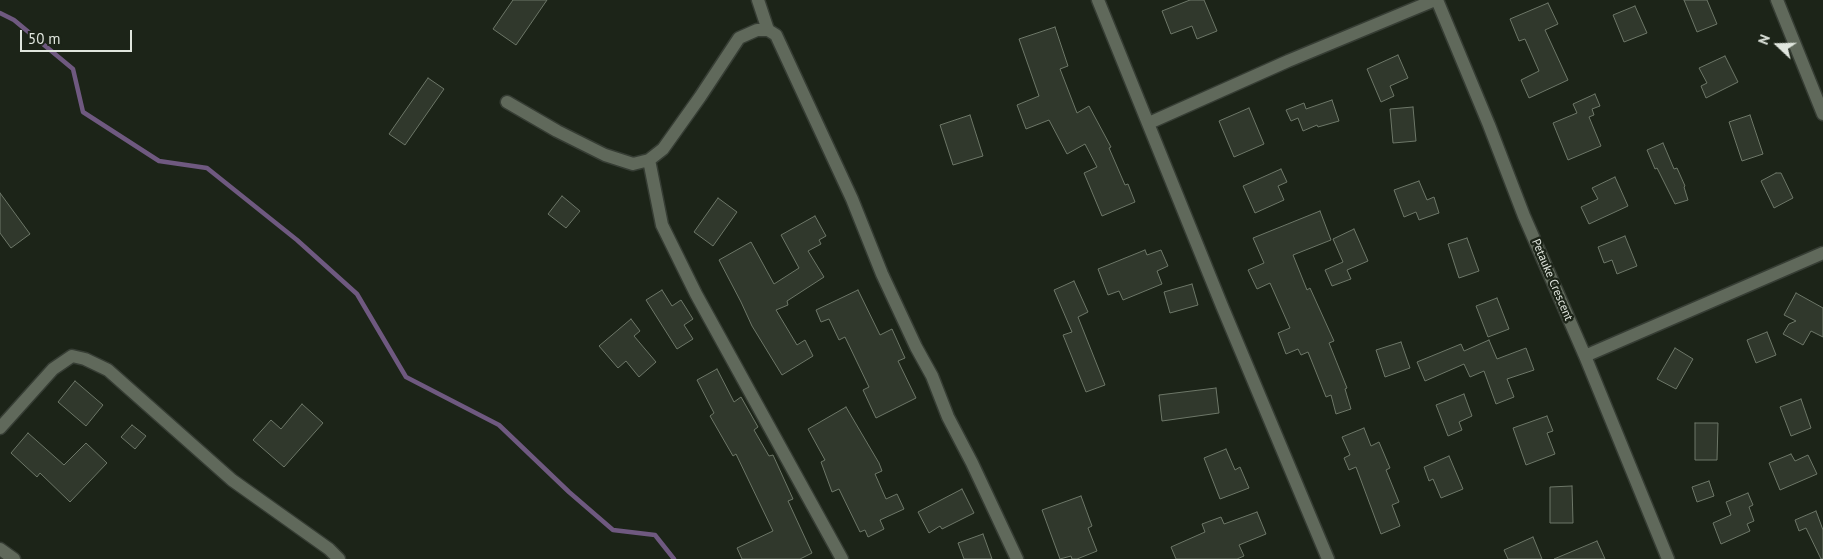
<!DOCTYPE html>
<style>
body{margin:0}
#map{position:relative;width:1823px;height:559px;overflow:hidden;background:#1c2418;font-family:"PT Sans",sans-serif}
canvas{display:block}
.north{position:absolute;left:1753px;top:20px;width:50px;height:50px;-webkit-text-stroke:4px #1c2418;paint-order:stroke;rotate:291deg;font-size:14px;font-weight:700;line-height:20px;text-align:center;color:#e0e6de}
.north::after{content:'';display:block;margin:auto;width:18px;height:22px;background:#e0e6de;clip-path:polygon(50% 0,100% 100%,50% 72%,0 100%)}
.scale{position:absolute;left:20px;top:30px;width:112px;height:22px;box-sizing:border-box;border:2px solid #e0e6de;border-top:0;padding-left:6px;font-size:15px;line-height:18px;white-space:nowrap;color:#e0e6de;-webkit-text-stroke:4px #1c2418;paint-order:stroke}
</style>
<div id="map">
<canvas width="1823" height="559"></canvas>
<div class="north">N</div>
<div class="scale">50 m</div>
</div>
<script>
const context = document.querySelector('canvas').getContext('2d');
context.lineJoin = 'round';
const toPath = rows => new Path2D(rows.map(r => 'M' + r).join(''));
function trace(path, color, width, dash) { context.strokeStyle = color; context.lineWidth = width; context.lineCap = dash ? 'butt' : 'round'; context.setLineDash(dash || []); context.stroke(path); }
function fillPath(path, color) { context.fillStyle = color; context.fill(path, 'evenodd'); }
function drawText(font, color, halo, rows, align = 'center') {
  context.font = font + ' "PT Sans",sans-serif'; context.lineWidth = 4.5; context.setLineDash([]); context.textBaseline = 'middle'; context.strokeStyle = halo; context.fillStyle = color; for (const [text, x, y, turn = 0] of rows) {
    context.save(); context.translate(x, y); context.rotate((+turn || 0) * Math.PI / 180); context.textAlign = isNaN(turn) ? turn : align; if (halo) context.strokeText(text, 0, 0); context.fillText(text, 0, 0); context.restore();
  }
}
trace(toPath([
 [0,13,14,20,73,69,83,112,159,161,207,168,297,240,357,294,406,377,499,425,569,492,613,530,655,535,674,559]
]), '#6f5980', 4.5);
const building = toPath([
 [513,0,547,0,516,45,493,29,513,0],
 [1190,0,1204,0,1217,31,1197,39,1192,26,1171,34,1162,11,1190,0],
 [1684,0,1707,0,1717,24,1697,32,1684,0],
 [1548,3,1558,24,1545,30,1568,80,1529,98,1521,80,1539,71,1525,39,1519,41,1510,19,1548,3],
 [1635,6,1647,33,1624,42,1613,15,1635,6],
 [1055,27,1068,66,1060,69,1077,113,1089,106,1111,147,1109,148,1125,185,1128,184,1135,202,1102,216,1084,173,1097,167,1085,144,1067,154,1049,120,1026,129,1017,105,1039,96,1019,39,1055,27],
 [1398,55,1408,78,1390,86,1394,96,1381,102,1367,69,1398,55],
 [1725,56,1738,82,1706,98,1701,86,1707,83,1699,68,1725,56],
 [428,78,444,89,405,145,389,134,428,78],
 [1595,94,1600,106,1592,109,1594,115,1589,117,1601,146,1568,160,1553,123,1577,113,1573,104,1595,94],
 [1332,100,1339,121,1318,127,1317,125,1303,131,1298,118,1291,121,1286,110,1304,103,1306,109,1332,100],
 [1413,107,1416,141,1393,143,1390,109,1413,107],
 [1249,108,1264,144,1234,157,1219,121,1249,108],
 [970,115,983,156,953,165,940,125,970,115],
 [1750,115,1763,154,1742,161,1729,122,1750,115],
 [1663,143,1674,169,1677,168,1685,186,1684,187,1688,200,1675,204,1657,168,1655,169,1647,150,1663,143],
 [1281,169,1287,182,1278,186,1284,200,1255,213,1243,186,1281,169],
 [1776,173,1781,173,1793,198,1774,208,1761,181,1776,173],
 [1615,177,1628,206,1589,224,1581,207,1598,199,1592,188,1615,177],
 [1419,181,1427,200,1434,197,1439,213,1419,220,1416,212,1404,217,1394,190,1419,181],
 [0,193,30,234,11,248,0,233,0,193],
 [562,196,580,211,566,228,548,214,562,196],
 [718,198,737,212,713,246,694,232,718,198],
 [1320,211,1331,240,1293,255,1307,290,1310,288,1334,341,1329,343,1347,388,1345,389,1351,409,1336,414,1331,395,1326,397,1308,352,1301,355,1298,349,1286,354,1278,333,1290,328,1270,283,1257,289,1248,270,1264,263,1253,238,1320,211],
 [815,216,826,236,819,240,821,244,808,251,824,277,787,301,788,305,776,310,797,345,805,340,813,356,782,375,752,326,741,302,719,260,751,242,774,284,799,268,781,235,815,216],
 [1354,229,1368,261,1347,270,1351,279,1332,286,1325,270,1343,262,1333,239,1354,229],
 [1625,236,1637,266,1617,274,1612,260,1604,263,1598,247,1625,236],
 [1467,238,1479,271,1459,278,1448,244,1467,238],
 [1145,250,1147,255,1161,250,1168,266,1157,271,1162,284,1123,300,1119,291,1108,295,1098,269,1145,250],
 [1074,281,1088,312,1078,317,1105,385,1086,392,1063,335,1072,332,1054,290,1074,281],
 [1192,284,1198,305,1170,313,1164,292,1192,284],
 [662,290,672,306,681,300,693,319,684,325,693,339,677,349,646,300,662,290],
 [858,290,880,335,892,329,905,358,898,361,916,398,876,418,863,390,869,387,845,337,839,340,829,319,821,322,816,310,858,290],
 [1796,293,1823,308,1823,337,1811,331,1803,345,1783,334,1789,324,1796,321,1784,315,1796,293],
 [1497,298,1509,329,1488,337,1476,306,1497,298],
 [631,319,640,331,634,336,656,362,639,377,626,361,618,368,599,346,631,319],
 [1767,332,1776,355,1756,363,1747,340,1767,332],
 [1489,340,1497,359,1526,348,1534,370,1507,379,1514,397,1496,404,1484,371,1470,377,1464,364,1425,381,1417,362,1461,344,1464,351,1489,340],
 [1401,342,1410,368,1385,377,1376,350,1401,342],
 [1675,348,1693,359,1676,389,1657,379,1675,348],
 [717,369,734,402,741,397,758,427,754,430,769,456,773,455,793,499,788,501,812,553,800,559,742,559,737,548,773,531,736,454,733,456,710,416,714,413,697,380,717,369],
 [75,381,103,405,86,426,58,402,75,381],
 [1216,388,1219,413,1162,421,1159,395,1216,388],
 [1464,394,1472,416,1459,422,1462,430,1448,436,1436,405,1464,394],
 [1801,399,1811,428,1791,436,1780,407,1801,399],
 [302,404,323,423,284,467,253,440,271,420,281,429,302,404],
 [846,407,879,463,882,471,875,474,886,499,897,494,904,509,880,520,884,529,868,537,865,530,860,532,839,489,832,492,821,462,825,460,808,429,846,407],
 [1547,416,1553,431,1547,433,1555,454,1526,465,1513,428,1547,416],
 [1695,423,1718,423,1717,460,1695,460,1695,423],
 [132,425,146,436,135,449,121,437,132,425],
 [1364,428,1371,446,1379,442,1390,468,1386,470,1399,502,1392,505,1400,526,1381,534,1356,467,1349,470,1344,458,1350,455,1342,437,1364,428],
 [28,433,64,465,86,443,107,463,70,502,40,473,37,477,11,453,28,433],
 [1226,449,1235,470,1240,467,1249,488,1220,499,1204,458,1226,449],
 [1791,454,1795,461,1808,455,1817,474,1780,490,1769,463,1791,454],
 [1449,456,1463,489,1441,498,1433,479,1429,481,1424,467,1449,456],
 [1709,481,1714,496,1697,502,1692,487,1709,481],
 [1572,486,1573,523,1550,523,1550,487,1572,486],
 [962,489,974,513,942,529,940,526,929,533,918,512,962,489],
 [1748,493,1753,505,1749,507,1754,521,1747,524,1750,531,1721,544,1713,523,1731,515,1726,502,1748,493],
 [1081,496,1092,526,1088,528,1097,551,1077,559,1072,559,1071,556,1060,559,1042,510,1081,496],
 [1816,511,1823,530,1823,559,1821,559,1806,528,1799,531,1795,520,1816,511],
 [1257,512,1266,534,1239,545,1244,556,1237,559,1176,559,1171,547,1205,532,1202,524,1221,517,1224,524,1257,512],
 [983,534,992,559,964,559,958,543,983,534],
 [1533,537,1542,559,1508,559,1504,550,1533,537],
 [1597,541,1605,559,1554,559,1597,541]
]);
fillPath(building, '#30382c');
trace(building, '#6d7768', 1);
const street = toPath([
 [758,0,768,30],
 [1098,0,1222,306,1328,559],
 [1437,0,1489,125,1524,216,1585,356,1668,559],
 [1777,0,1823,114],
 [507,102,557,131,605,155,633,164,649,160,663,149,700,97,739,38,757,30,768,30,776,35,852,199,882,274,916,347,932,376,948,417,972,463,1017,559],
 [1149,123,1288,61,1435,0],
 [649,160,662,225,696,294,842,559],
 [1585,356,1823,253],
 [0,428,53,369,72,356,85,359,108,370,232,480,329,549,339,559],
 [0,549,14,559]
]);
trace(street, '#363d34', 15);
trace(street, '#60695b', 12);
drawText('12px', '#e0e6de', '#1c2418', [
 ["Petauke Crescent",1552,280,67]
]);
</script>
